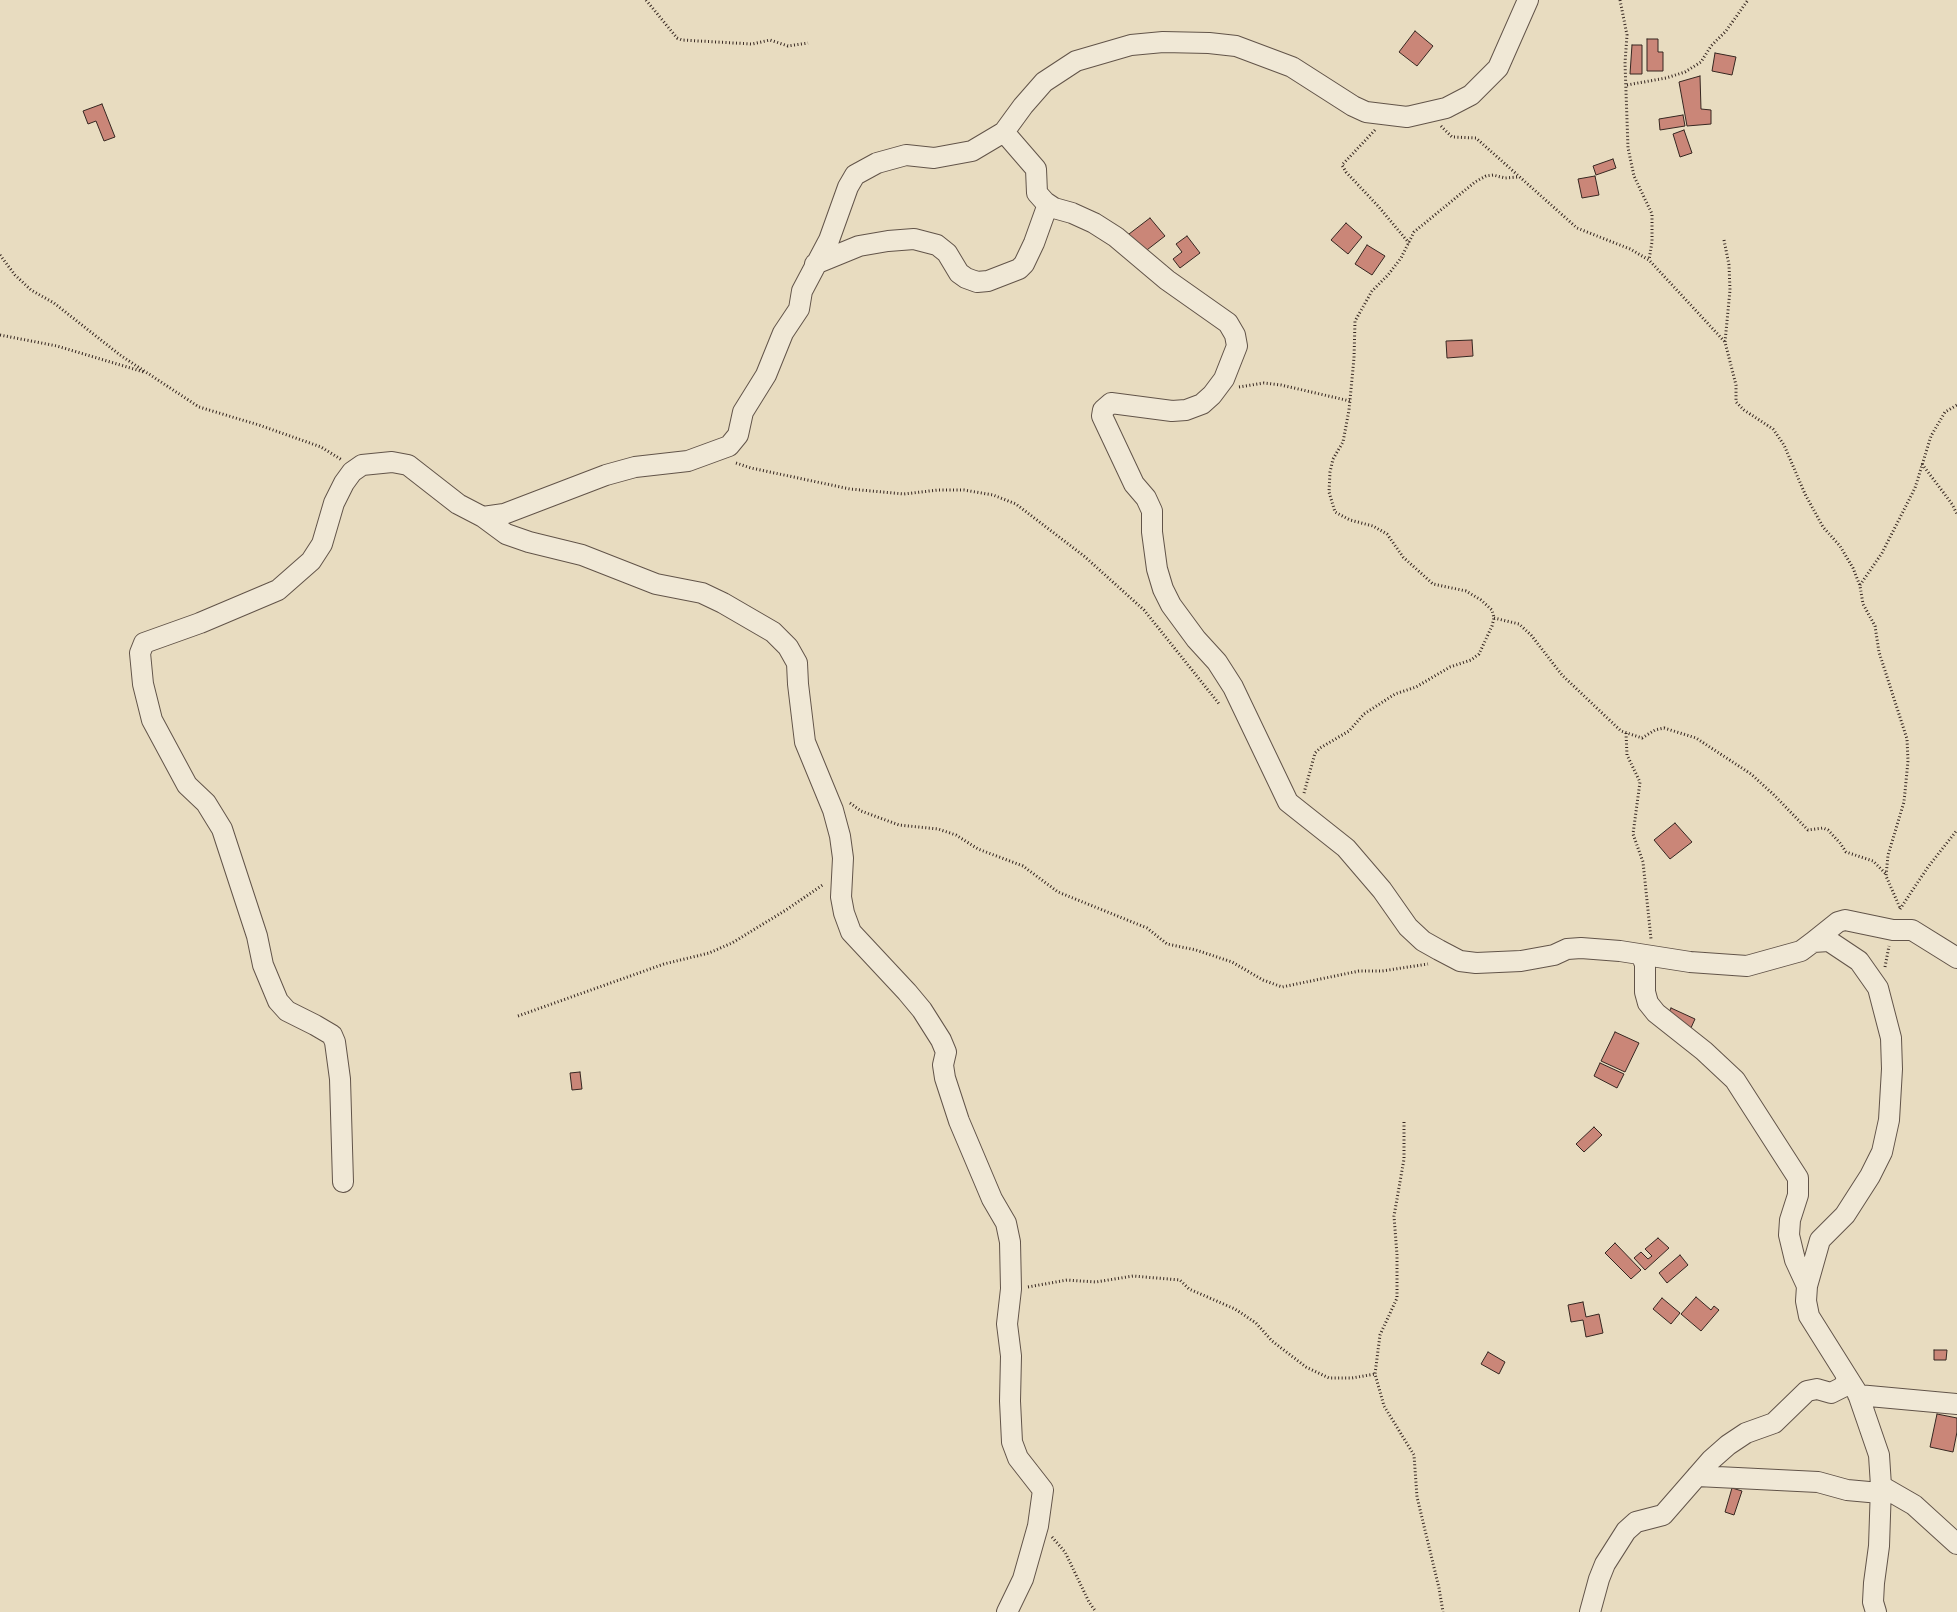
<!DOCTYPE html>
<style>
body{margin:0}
canvas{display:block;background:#e8dcc0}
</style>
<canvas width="1957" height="1612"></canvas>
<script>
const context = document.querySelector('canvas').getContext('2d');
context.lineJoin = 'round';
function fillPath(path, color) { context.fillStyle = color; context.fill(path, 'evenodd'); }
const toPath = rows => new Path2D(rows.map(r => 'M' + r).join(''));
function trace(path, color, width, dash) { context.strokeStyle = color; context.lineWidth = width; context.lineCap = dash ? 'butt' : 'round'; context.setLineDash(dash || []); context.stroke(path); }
const building = toPath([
 [1415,31,1433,46,1417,66,1399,52,1415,31],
 [1647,39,1658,39,1658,52,1663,52,1663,71,1647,71,1647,39],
 [1632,45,1642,45,1642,74,1630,74,1632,45],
 [1715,53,1736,57,1732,75,1712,71,1715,53],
 [1700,76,1701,109,1711,110,1711,124,1687,126,1679,82,1700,76],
 [102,104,115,137,104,141,96,121,88,124,83,111,102,104],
 [1683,115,1685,126,1660,130,1659,119,1683,115],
 [1684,130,1692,153,1680,157,1673,134,1684,130],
 [1613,159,1616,168,1596,175,1593,166,1613,159],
 [1595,176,1599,195,1582,198,1578,179,1595,176],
 [1150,218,1165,236,1143,253,1129,234,1150,218],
 [1346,223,1362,237,1348,254,1331,240,1346,223],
 [1187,236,1200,253,1180,268,1173,259,1182,252,1176,244,1187,236],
 [1367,245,1385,256,1372,275,1355,264,1367,245],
 [1472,340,1473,356,1447,358,1446,341,1472,340],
 [1675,823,1692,842,1670,859,1654,840,1675,823],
 [1671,1008,1695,1019,1690,1030,1666,1019,1671,1008],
 [1615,1032,1639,1043,1625,1072,1601,1061,1615,1032],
 [1600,1063,1624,1074,1617,1088,1594,1076,1600,1063],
 [580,1072,582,1089,572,1090,570,1073,580,1072],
 [1594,1127,1602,1135,1584,1152,1576,1144,1594,1127],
 [1658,1238,1669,1248,1645,1270,1634,1258,1641,1252,1648,1259,1652,1256,1645,1249,1658,1238],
 [1615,1243,1641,1270,1631,1279,1605,1253,1615,1243],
 [1680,1255,1688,1265,1667,1283,1659,1273,1680,1255],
 [1696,1297,1711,1310,1714,1306,1719,1310,1701,1331,1681,1314,1696,1297],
 [1662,1298,1680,1313,1671,1324,1653,1309,1662,1298],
 [1583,1302,1586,1317,1599,1314,1603,1333,1586,1337,1583,1320,1571,1322,1568,1305,1583,1302],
 [1934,1350,1947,1350,1946,1360,1934,1360,1934,1350],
 [1488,1352,1505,1362,1499,1374,1481,1364,1488,1352],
 [1937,1414,1957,1418,1957,1432,1953,1452,1930,1447,1937,1414],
 [1732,1488,1742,1491,1734,1515,1725,1512,1732,1488]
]);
fillPath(building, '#ca8678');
trace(building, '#362721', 1);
const minor = toPath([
 [1004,132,1036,169,1037,193,1045,202,1054,208,1072,213,1094,223,1116,237,1167,280,1228,323,1235,335,1237,346,1224,379,1212,395,1202,404,1186,410,1172,411,1111,403,1103,410,1102,416,1134,484,1146,498,1152,511,1152,532,1157,569,1163,589,1171,605,1196,639,1217,662,1233,687,1288,802,1346,848,1382,890,1408,927,1423,941,1439,950,1460,961,1476,963,1521,961,1554,955,1567,949,1581,948,1620,951,1690,962,1747,966,1801,951,1813,942,1829,941,1859,961,1878,988,1891,1038,1892,1069,1889,1120,1882,1152,1870,1176,1845,1215,1820,1240,1807,1286,1806,1301,1809,1316,1858,1394,1879,1455,1881,1486,1879,1546,1874,1583,1873,1602,1876,1612],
 [815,264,859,246,888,241,914,239,937,245,947,253,959,273,966,278,977,282,988,281,1019,269,1024,264,1034,243,1048,204],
 [483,517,506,534,529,542,582,555,656,584,702,593,723,603,773,632,788,647,797,663,798,684,805,742,833,810,840,836,843,858,841,897,844,913,851,932,907,992,922,1010,941,1040,946,1052,943,1065,945,1078,959,1121,992,1199,1006,1223,1010,1242,1011,1289,1007,1324,1011,1356,1010,1401,1012,1442,1018,1458,1043,1490,1038,1526,1023,1579,1007,1612],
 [1813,942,1838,922,1845,920,1893,930,1912,930,1957,958],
 [1641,955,1645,964,1645,992,1648,1003,1656,1013,1704,1051,1735,1080,1798,1178,1798,1195,1790,1220,1789,1235,1795,1260,1807,1286],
 [343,1182,340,1079,335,1042,332,1035,315,1025,287,1011,278,1001,263,965,257,936,222,829,206,803,187,785,152,720,143,684,140,653,144,643,200,623,278,590,311,561,322,544,334,503,344,483,352,472,362,465,392,462,408,465,458,504,483,517,504,514,606,475,635,467,688,461,729,446,738,435,743,412,766,375,783,333,799,309,802,291,829,240,848,187,855,175,877,163,906,155,934,158,972,151,1004,132,1023,106,1044,82,1076,61,1131,45,1163,42,1209,43,1236,46,1292,67,1353,106,1366,112,1407,117,1446,108,1471,95,1498,68,1528,0],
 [1858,1395,1957,1404],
 [1697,1476,1818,1482,1847,1490,1880,1493],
 [1881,1486,1914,1505,1957,1544],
 [1590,1612,1599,1579,1605,1564,1626,1531,1636,1522,1663,1515,1711,1460,1728,1445,1746,1433,1774,1423,1807,1391,1817,1389,1831,1393,1843,1387,1847,1379]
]);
trace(minor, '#625449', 22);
trace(toPath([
 [646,0,677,38,682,40,752,44,770,40,788,46,808,43],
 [1620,0,1627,35,1625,63,1628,148,1634,176,1652,214,1652,242,1649,260],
 [1627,85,1666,78,1685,72,1701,62,1711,46,1726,31,1748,0],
 [1441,126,1452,137,1476,138,1577,228,1630,249,1649,260,1725,342],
 [1375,130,1342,165,1346,172,1378,206,1409,243],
 [1724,240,1729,265,1730,290,1725,342,1736,385,1736,402,1744,410,1773,429,1784,445,1805,494,1823,527,1840,546,1853,568,1860,586,1863,604,1875,626,1879,652,1907,739,1908,761,1904,802,1888,855,1886,876,1900,908],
 [0,255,15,275,31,290,54,303,120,355,199,407,259,425,321,447,342,460],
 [0,335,57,346,144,372],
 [1239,387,1264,383,1281,385,1350,401],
 [736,463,751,468,850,489,904,494,938,490,964,490,993,495,1016,504,1084,556,1144,610,1220,705],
 [1922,464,1952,504,1957,514],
 [1860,585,1882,553,1915,488,1931,436,1945,412,1957,405],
 [1494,618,1519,624,1531,635,1562,675,1621,731,1642,738,1655,730,1664,728,1696,738,1751,774,1773,794,1808,830,1823,828,1828,830,1840,843,1846,852,1873,861,1886,874],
 [1626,733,1627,755,1640,782,1633,834,1643,862,1651,939],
 [1304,793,1315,753,1320,748,1349,731,1364,714,1395,694,1416,687,1450,667,1471,660,1479,654,1492,626,1494,618,1492,610,1481,600,1466,591,1433,584,1403,557,1387,534,1373,526,1350,520,1335,512,1329,492,1330,472,1333,459,1343,442,1349,410,1354,358,1355,321,1372,291,1388,275,1401,258,1414,232,1475,182,1486,176,1493,175,1505,178,1518,177],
 [850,803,861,811,899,825,938,829,956,835,978,849,1023,866,1058,892,1147,928,1167,944,1196,950,1232,962,1263,980,1282,987,1359,971,1382,971,1428,964],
 [1900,909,1928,867,1957,830],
 [1885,967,1889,946],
 [518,1016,664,964,709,953,732,943,786,910,824,884],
 [1404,1122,1404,1159,1394,1216,1397,1255,1397,1298,1380,1335,1375,1374,1384,1406,1414,1455,1417,1497,1439,1588,1443,1612],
 [1028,1287,1067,1280,1096,1282,1133,1276,1180,1280,1189,1289,1235,1309,1256,1323,1272,1341,1306,1367,1329,1378,1352,1378,1375,1374],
 [1052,1537,1065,1552,1089,1602,1096,1612]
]), '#362721', 3, [1, 2.5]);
trace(minor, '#f0e8d6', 20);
</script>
